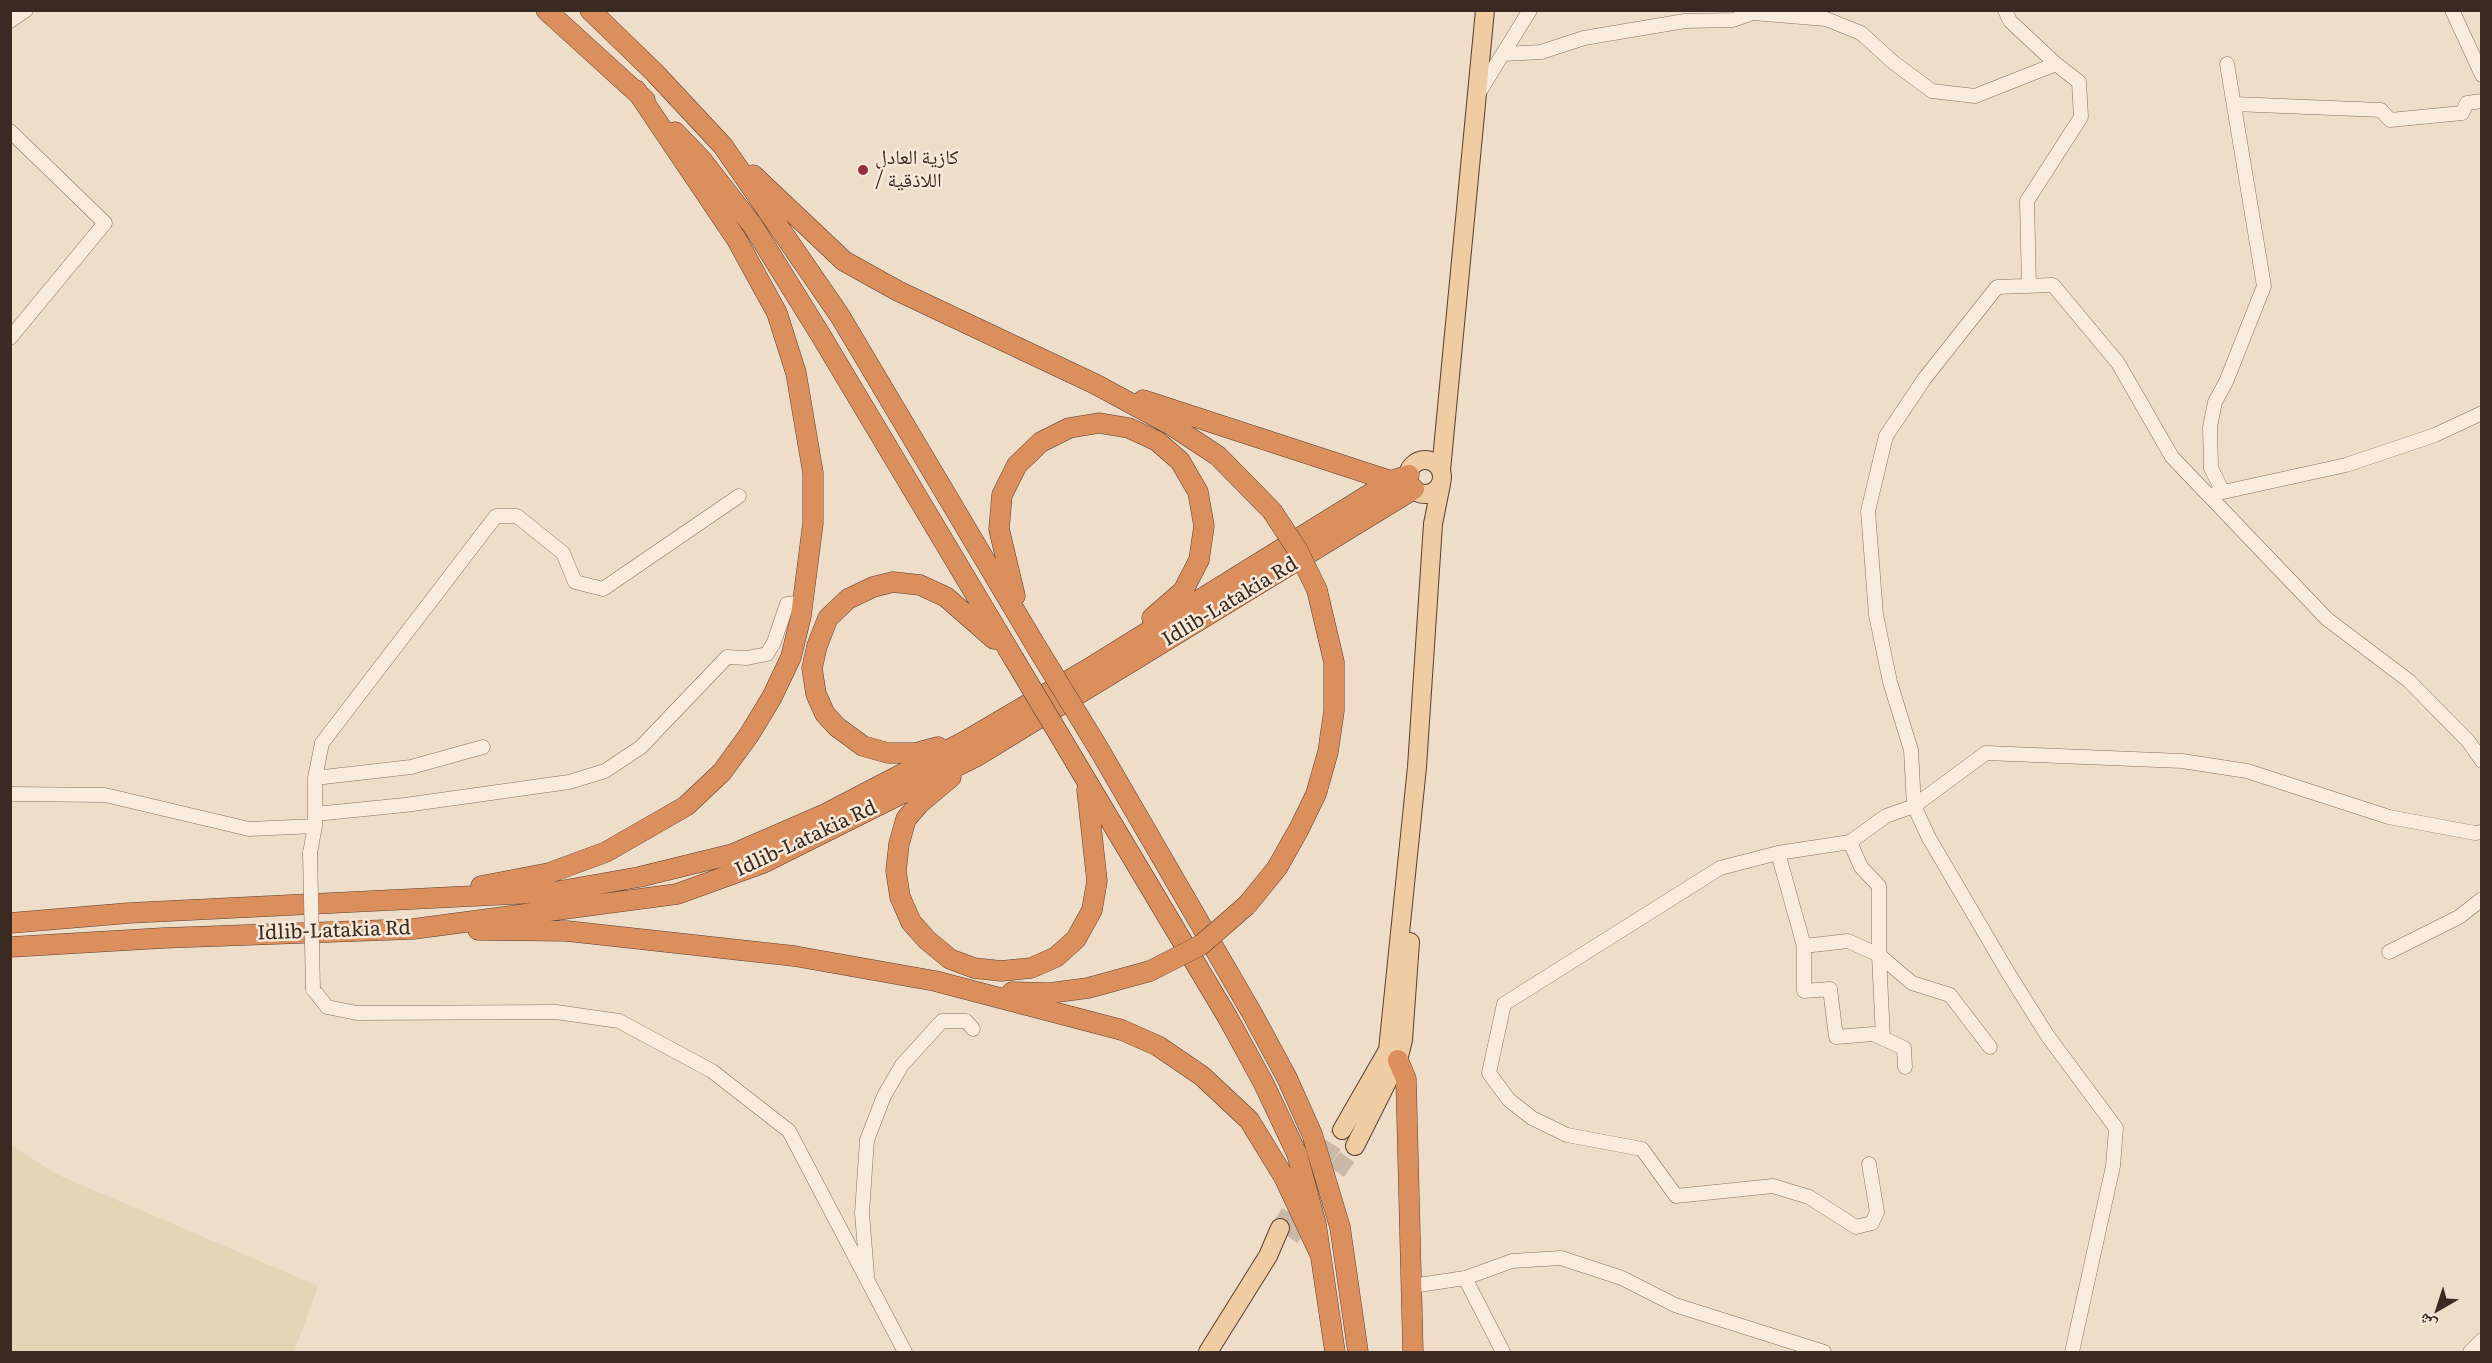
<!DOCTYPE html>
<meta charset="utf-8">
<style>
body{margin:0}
#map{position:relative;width:2492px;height:1363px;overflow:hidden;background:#eeddc9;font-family:Literata,"Noto Naskh Arabic",serif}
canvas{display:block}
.frame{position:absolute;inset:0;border:12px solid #3b2a21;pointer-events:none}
.north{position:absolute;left:2408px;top:1279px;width:60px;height:60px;-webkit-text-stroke:4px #f6e9d9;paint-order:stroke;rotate:219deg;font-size:16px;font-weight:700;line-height:24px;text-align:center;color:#3b2a21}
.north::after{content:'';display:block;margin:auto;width:21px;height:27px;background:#3b2a21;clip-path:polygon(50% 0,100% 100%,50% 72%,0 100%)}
</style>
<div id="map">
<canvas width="2492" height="1363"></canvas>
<div class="frame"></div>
<div class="north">ش</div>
</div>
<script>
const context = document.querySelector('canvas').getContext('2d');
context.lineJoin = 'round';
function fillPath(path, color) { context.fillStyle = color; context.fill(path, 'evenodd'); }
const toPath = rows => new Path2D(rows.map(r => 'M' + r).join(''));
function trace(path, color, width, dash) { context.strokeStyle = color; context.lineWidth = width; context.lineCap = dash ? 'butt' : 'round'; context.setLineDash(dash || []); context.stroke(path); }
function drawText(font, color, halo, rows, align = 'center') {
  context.font = font + ' Literata,"Noto Naskh Arabic",serif'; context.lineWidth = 5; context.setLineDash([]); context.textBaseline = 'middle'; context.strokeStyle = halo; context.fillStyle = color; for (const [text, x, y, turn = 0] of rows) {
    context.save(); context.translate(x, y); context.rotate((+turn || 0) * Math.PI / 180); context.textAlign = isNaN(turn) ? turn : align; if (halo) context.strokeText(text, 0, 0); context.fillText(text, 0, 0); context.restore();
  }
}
fillPath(toPath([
 [11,1145,58,1175,318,1286,294,1352,11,1352]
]), '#e4d5b6');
trace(toPath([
 [1280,1228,1342,1130],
 [1290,1238,1355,1146]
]), '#cab9a7', 18, [18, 9]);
const minor = toPath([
 [2005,10,2010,21,2056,64],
 [2452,10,2482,75],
 [10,21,26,10],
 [1503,54,1541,52,1584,38,1685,21,1733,20,1753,13,1826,19,1861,33,1894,63,1932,91,1975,96,2056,64,2079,82,2081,117,2027,201,2029,286],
 [1478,94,1530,10],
 [2234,104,2381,110,2390,120,2462,113,2467,103,2482,101],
 [10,131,105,223,10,338],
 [2223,492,2211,468,2210,427,2215,402,2226,382,2264,286,2227,64],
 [2214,494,2346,465,2435,435,2482,413],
 [315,778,411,767,483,747],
 [10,794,105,795,249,829,315,826],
 [315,814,405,805,569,782,605,771,641,747,727,657,747,658,767,654,774,642,787,604,803,603],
 [1850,842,1861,867,1879,886,1879,955,1883,1038],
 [310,853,315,826,315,778,322,743,496,516,517,516,563,553,575,582,603,589,739,496],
 [1778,853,1804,946,1804,991,1830,989,1836,1037,1873,1034,1904,1048,1905,1067],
 [1804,946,1848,941,1879,955,1912,983,1950,995,1990,1047],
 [2389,952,2459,917,2482,899],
 [313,989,327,1007,357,1013,556,1012,619,1021,712,1071,789,1131,905,1352],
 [1869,1164,1877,1212,1872,1223,1856,1227,1809,1197,1773,1186,1676,1196,1642,1149,1567,1135,1532,1118,1509,1100,1489,1073,1504,1004,1720,868,1778,853,1850,842,1886,816,1914,806,1986,753,2182,761,2247,771,2389,817,2475,833,2482,832],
 [867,1275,862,1213,867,1140,884,1096,902,1065,942,1021,966,1021,973,1029],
 [1465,1278,1503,1352],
 [1412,1286,1465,1278,1512,1261,1561,1258,1622,1278,1675,1305,1824,1352],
 [2072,1352,2113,1166,2116,1128,2047,1035,2007,971,1929,838,1914,806,1911,750,1890,682,1876,615,1868,511,1886,436,1925,378,1997,287,2053,285,2118,363,2172,457,2327,619,2409,681,2469,742,2482,761],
 [2470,1352,2482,1340]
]);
const major = toPath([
 '1408 477a17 17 0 1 1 34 0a17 17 0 1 1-34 0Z',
 [1441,470,1485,10],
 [1342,1130,1388,1050,1417,767,1433,524,1441,484],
 [1355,1146,1398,1060,1403,1040,1410,942],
 [1208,1352,1268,1256,1280,1228]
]);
const highway = toPath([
 [546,10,645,100],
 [590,10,654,72,723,146,840,316,1036,646],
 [675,132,701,159,753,226,820,334,1014,659],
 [753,175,844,261,898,291,1095,384,1171,425,1218,456,1272,511],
 [1143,400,1391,481],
 [1015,596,999,529,1002,495,1017,465,1041,442,1069,428,1099,423,1129,428,1157,441,1180,461,1198,492,1204,526,1199,560,1183,591,1152,618],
 [938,747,916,753,888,753,863,746,837,727,825,714,816,694,812,668,817,646,828,618,848,599,873,587,893,582,920,585,946,597,994,639],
 [1100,751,1253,1015,1287,1078,1312,1134,1340,1227,1358,1352],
 [1076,763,1228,1018,1264,1084,1297,1154,1316,1224,1335,1352],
 [951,777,919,804,906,819,899,844,896,871,900,897,911,922,927,940,950,959,974,968,1001,971,1031,968,1056,957,1076,939,1092,910,1097,881,1087,790],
 [481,886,549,873,606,852,686,806,722,772,749,735,772,697,791,657,801,616,813,523,813,473,796,373,777,313,737,240,636,90],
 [1247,905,1277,868,1299,829,1316,794,1328,752,1334,711,1334,662,1317,590],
 [10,923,129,913,554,892,639,877,733,854,823,815,967,740,1093,666,1391,481,1409,475],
 [478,930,567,931,794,956,935,981,1122,1030,1158,1046,1202,1076,1249,1120,1284,1177,1320,1254],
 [10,947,163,938,413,929,677,894,763,863,977,756,1414,489],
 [1012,992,1050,993,1088,988,1150,971],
 [1398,1060,1406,1079,1413,1352]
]);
trace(minor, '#8b6e5e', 15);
trace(major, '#593e31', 20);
trace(highway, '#593e31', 21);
trace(minor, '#f9ecdc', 14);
trace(major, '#f0cca3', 18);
trace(highway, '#da8f5d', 20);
const minorBridge = toPath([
 [310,853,313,989]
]);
const highwayBridge = toPath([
 [1272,511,1297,549,1317,590],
 [1036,646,1100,751],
 [1014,659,1076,763],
 [1150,971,1201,945,1247,905]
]);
trace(minorBridge, '#8b6e5e', 15, []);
trace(highwayBridge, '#593e31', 21, []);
trace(minorBridge, '#f9ecdc', 14);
trace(highwayBridge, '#da8f5d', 20);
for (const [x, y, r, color] of [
 [863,170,6,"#992e40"]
]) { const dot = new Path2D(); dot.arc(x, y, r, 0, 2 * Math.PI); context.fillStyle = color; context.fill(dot); trace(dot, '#f6e9d9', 2); }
drawText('20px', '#3b2a21', '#f6e9d9', [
 ["كازية العادل",875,158],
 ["/ اللاذقية",875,181]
], 'left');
drawText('20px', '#3b2a21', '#f6e9d9', [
 ["Idlib-Latakia Rd",1230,602,-31],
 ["Idlib-Latakia Rd",806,839,-25],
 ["Idlib-Latakia Rd",334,931,-2]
]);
</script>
